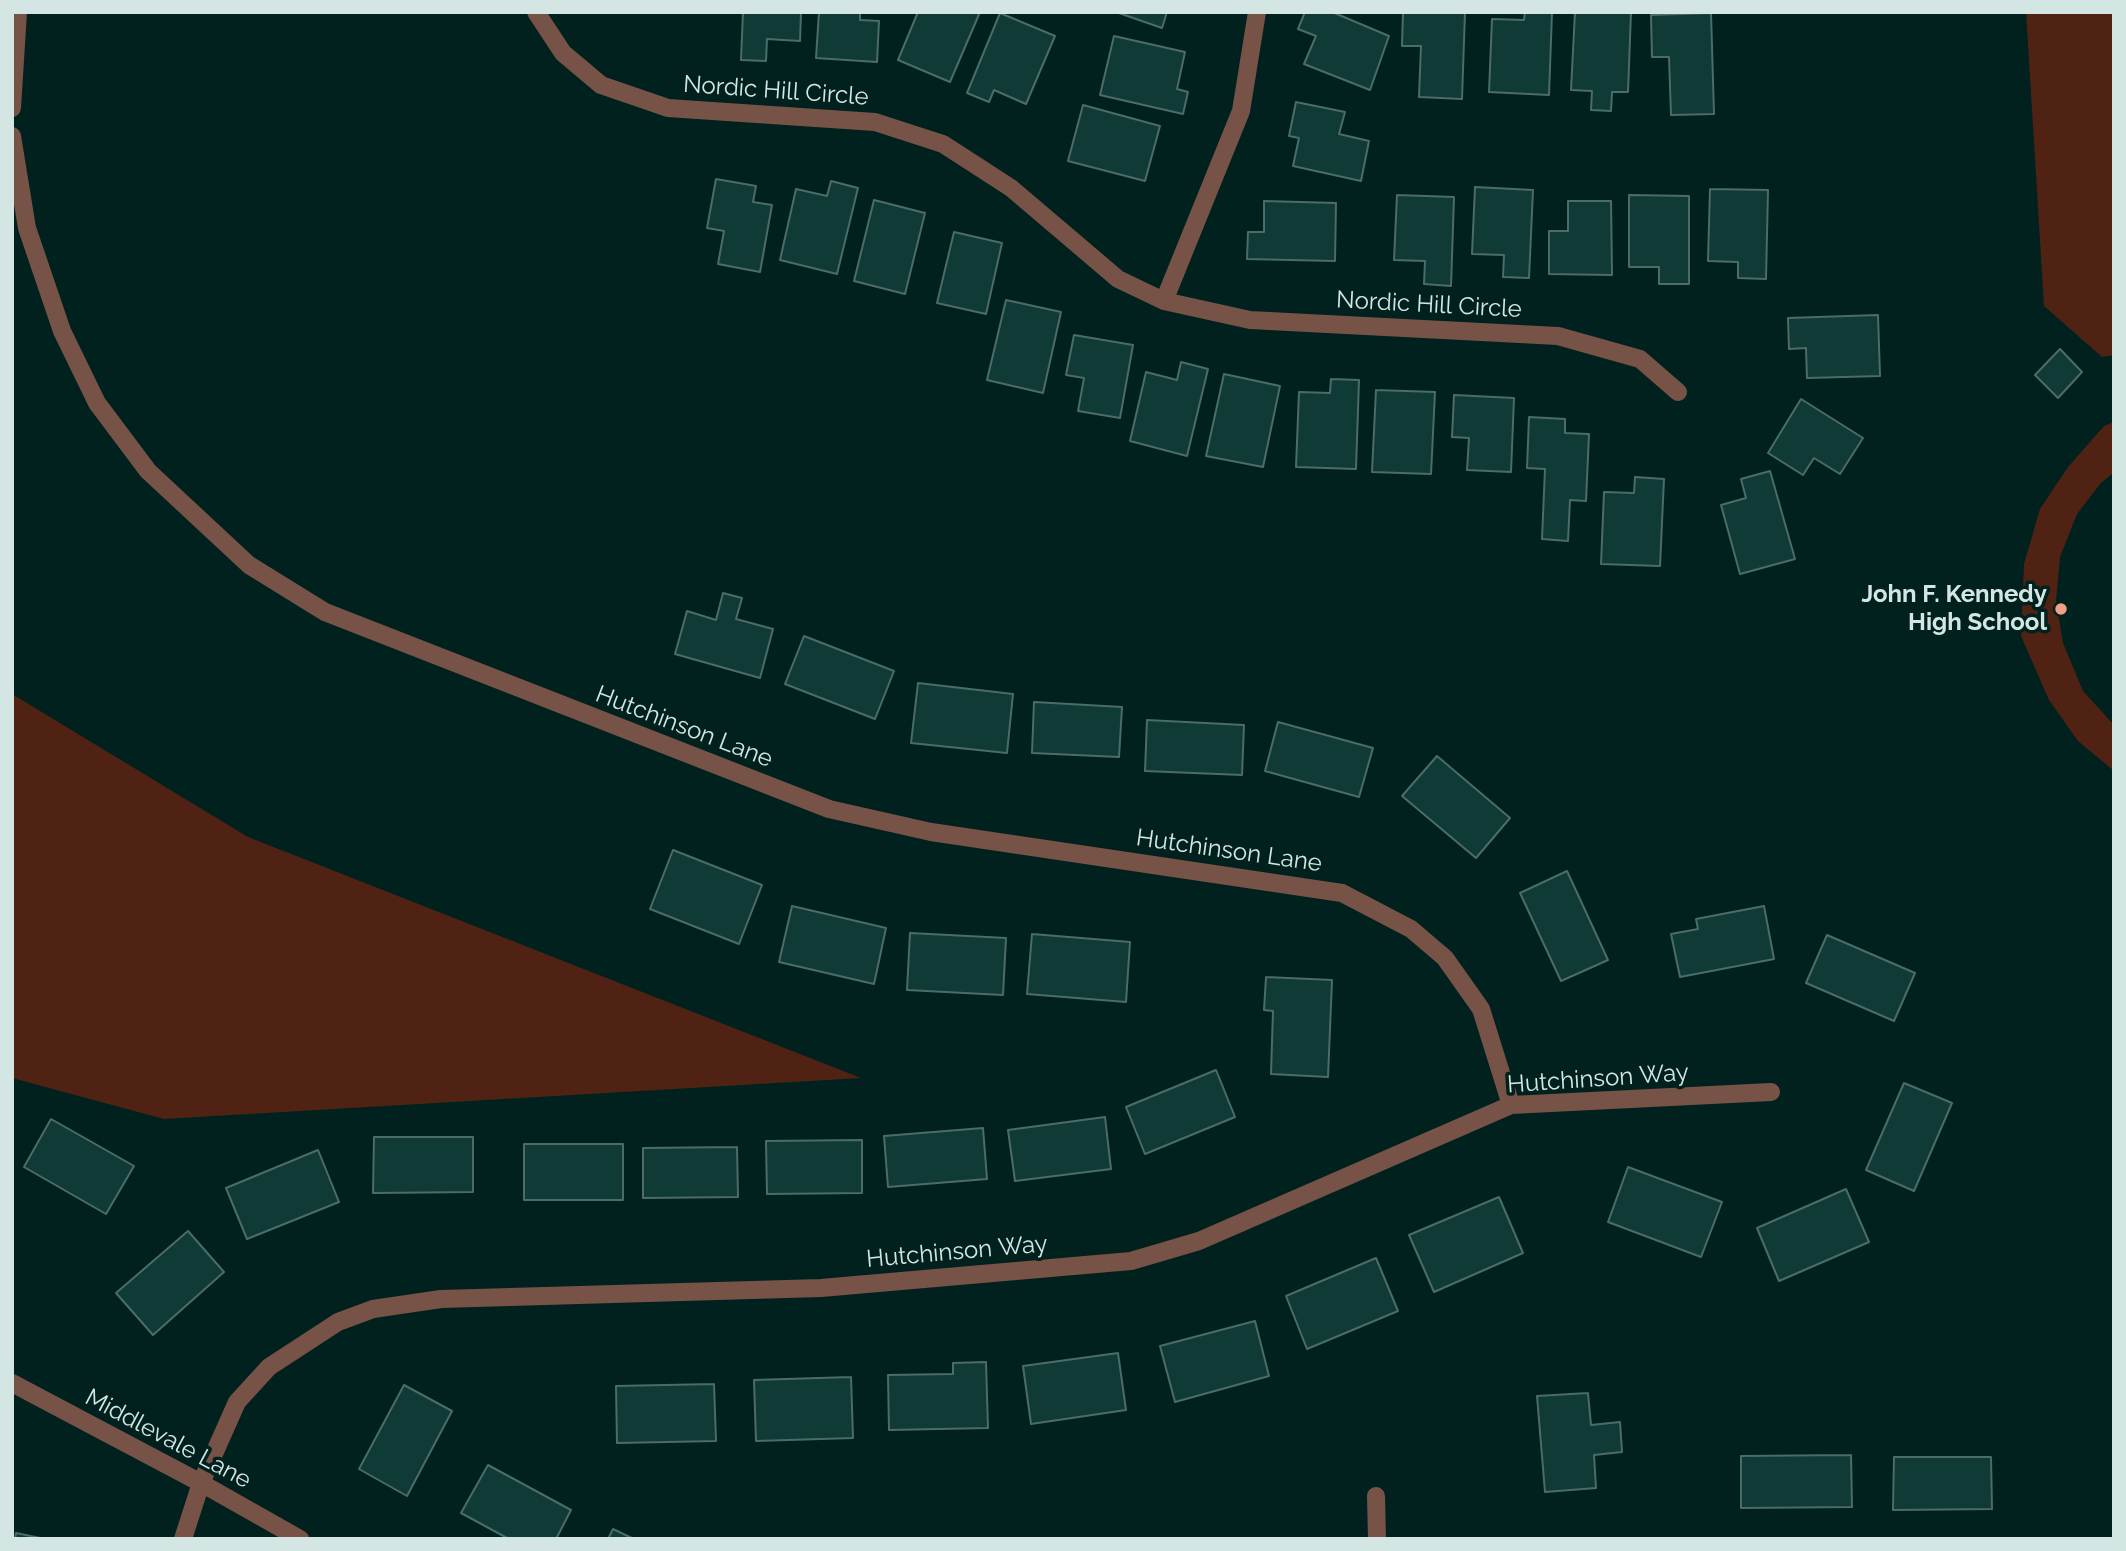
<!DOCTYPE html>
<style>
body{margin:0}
#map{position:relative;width:2126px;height:1551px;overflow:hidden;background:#00211e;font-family:Raleway,sans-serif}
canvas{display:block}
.frame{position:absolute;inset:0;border:14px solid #d4e6e3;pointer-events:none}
</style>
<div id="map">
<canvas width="2126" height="1551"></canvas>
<div class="frame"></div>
</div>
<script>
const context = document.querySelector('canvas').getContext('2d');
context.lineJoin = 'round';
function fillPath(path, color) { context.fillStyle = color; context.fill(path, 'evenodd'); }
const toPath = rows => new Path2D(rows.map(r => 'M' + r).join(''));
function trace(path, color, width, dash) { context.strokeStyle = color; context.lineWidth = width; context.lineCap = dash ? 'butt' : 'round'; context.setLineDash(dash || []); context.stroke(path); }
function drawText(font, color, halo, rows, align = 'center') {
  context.font = font + ' Raleway,sans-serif'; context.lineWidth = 7; context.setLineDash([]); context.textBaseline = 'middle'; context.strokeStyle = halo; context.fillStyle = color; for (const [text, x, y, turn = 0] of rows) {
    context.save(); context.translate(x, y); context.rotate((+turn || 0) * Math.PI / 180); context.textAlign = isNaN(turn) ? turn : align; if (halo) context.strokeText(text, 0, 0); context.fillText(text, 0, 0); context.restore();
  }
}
fillPath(toPath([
 [2026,12,2114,12,2114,355,2102,357,2044,306],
 [2114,422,2114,472,2100,484,2077,514,2060,557,2056,601,2063,643,2083,691,2114,725,2114,771,2078,741,2049,700,2021,636,2024,564,2040,509,2068,467,2104,426],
 [12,694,248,837,861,1078,164,1119,12,1078]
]), '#4f2214');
const building = toPath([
 [743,12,801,12,800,41,767,39,766,61,741,60,743,12],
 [819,12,860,12,860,20,879,21,877,62,816,58,819,12],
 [918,12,980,12,950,82,898,60,918,12],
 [1116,12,1167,12,1162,28,1116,12],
 [1305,12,1332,12,1389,36,1370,90,1304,64,1316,36,1298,29,1305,12],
 [1403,12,1465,12,1462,99,1419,97,1421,46,1402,46,1403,12],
 [1525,12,1552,12,1549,95,1489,92,1492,19,1524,20,1525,12],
 [1575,12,1631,12,1628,92,1612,92,1611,111,1591,110,1592,91,1571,90,1575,12],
 [1000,13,1055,36,1026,104,994,90,989,102,967,93,1000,13],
 [1711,13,1714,114,1671,115,1669,57,1652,57,1651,15,1711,13],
 [1114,36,1185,52,1177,89,1188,92,1183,114,1100,95,1114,36],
 [1296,102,1345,112,1339,134,1369,141,1361,181,1293,166,1299,138,1289,136,1296,102],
 [1083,105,1160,126,1145,181,1068,161,1083,105],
 [716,179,756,186,753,202,772,205,760,272,718,264,724,231,707,228,716,179],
 [831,181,858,188,837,274,780,260,796,189,827,196,831,181],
 [1475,187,1533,190,1529,278,1503,277,1504,255,1472,254,1475,187],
 [1710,189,1768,190,1766,279,1738,278,1738,262,1708,261,1710,189],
 [1397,195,1454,197,1451,286,1424,284,1425,261,1394,260,1397,195],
 [1629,195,1689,196,1689,284,1659,284,1659,267,1629,267,1629,195],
 [874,200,925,213,905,294,854,281,874,200],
 [1264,201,1336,203,1335,261,1247,259,1248,232,1264,232,1264,201],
 [1568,201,1611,201,1612,275,1549,274,1549,231,1568,231,1568,201],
 [954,232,1002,243,986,314,937,303,954,232],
 [1006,300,1061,312,1043,393,987,380,1006,300],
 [1878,315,1880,376,1807,378,1806,348,1789,349,1788,318,1878,315],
 [1074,335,1133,345,1120,418,1078,411,1084,378,1066,375,1074,335],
 [2060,349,2082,372,2058,398,2035,375,2060,349],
 [1181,362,1208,369,1187,456,1130,441,1146,372,1177,380,1181,362],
 [1224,374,1280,386,1263,467,1206,456,1224,374],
 [1331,379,1359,380,1356,469,1296,467,1299,392,1330,393,1331,379],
 [1376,390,1435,392,1431,474,1372,472,1376,390],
 [1454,395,1514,398,1511,472,1467,470,1469,438,1452,437,1454,395],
 [1801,399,1863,438,1840,474,1814,458,1803,475,1768,453,1801,399],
 [1529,417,1565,419,1565,433,1589,434,1586,501,1570,500,1568,541,1542,539,1545,469,1527,468,1529,417],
 [1770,471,1795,559,1740,574,1721,505,1746,498,1741,479,1770,471],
 [1635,477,1664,479,1660,566,1601,564,1604,492,1634,493,1635,477],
 [723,593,742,598,736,619,773,629,760,678,675,654,687,611,716,620,723,593],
 [804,636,894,671,875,719,785,684,804,636],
 [918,683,1013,694,1007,753,911,743,918,683],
 [1034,702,1122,707,1119,757,1032,753,1034,702],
 [1147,720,1244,725,1242,775,1145,771,1147,720],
 [1278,722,1373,748,1359,797,1265,771,1278,722],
 [1437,756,1510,818,1476,858,1402,796,1437,756],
 [673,850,762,885,739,944,650,909,673,850],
 [1567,871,1608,960,1561,981,1520,893,1567,871],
 [792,906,886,928,874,984,779,962,792,906],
 [1764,906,1774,959,1680,977,1671,934,1698,929,1696,919,1764,906],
 [910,933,1006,938,1003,995,907,990,910,933],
 [1032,934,1130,942,1126,1002,1027,994,1032,934],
 [1827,935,1915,973,1894,1021,1806,983,1827,935],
 [1266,977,1332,980,1328,1077,1271,1074,1273,1011,1264,1010,1266,977],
 [1216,1070,1235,1117,1145,1154,1126,1107,1216,1070],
 [1904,1083,1952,1103,1914,1191,1866,1170,1904,1083],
 [1105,1117,1111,1169,1015,1181,1008,1130,1105,1117],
 [51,1119,134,1166,106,1214,24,1167,51,1119],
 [983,1128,987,1179,888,1187,884,1136,983,1128],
 [374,1137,473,1137,473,1192,373,1193,374,1137],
 [862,1140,862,1193,767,1194,766,1141,862,1140],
 [524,1144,623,1144,623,1200,524,1200,524,1144],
 [737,1147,738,1197,643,1198,643,1148,737,1147],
 [318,1150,339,1202,247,1239,226,1188,318,1150],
 [1628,1167,1722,1202,1701,1257,1608,1222,1628,1167],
 [1846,1189,1869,1242,1779,1281,1757,1228,1846,1189],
 [1499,1197,1523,1253,1434,1292,1409,1235,1499,1197],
 [188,1231,224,1272,153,1335,116,1293,188,1231],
 [1376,1258,1398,1311,1307,1349,1286,1296,1376,1258],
 [1255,1321,1269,1376,1175,1402,1160,1346,1255,1321],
 [1118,1353,1126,1410,1031,1424,1023,1366,1118,1353],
 [986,1362,988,1428,889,1430,888,1375,953,1374,953,1363,986,1362],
 [851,1377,853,1438,756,1441,754,1380,851,1377],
 [714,1384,716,1441,617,1443,616,1386,714,1384],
 [404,1385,452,1411,407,1496,359,1469,404,1385],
 [1588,1393,1591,1425,1620,1422,1622,1452,1594,1455,1596,1488,1545,1492,1537,1396,1588,1393],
 [1851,1455,1852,1507,1741,1508,1741,1456,1851,1455],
 [1894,1457,1991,1457,1992,1509,1893,1510,1894,1457],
 [488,1465,571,1510,556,1539,509,1539,461,1513,488,1465],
 [613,1529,634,1539,608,1539,613,1529],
 [16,1533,45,1539,15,1539,16,1533]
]);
fillPath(building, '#0f3a35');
trace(building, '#4b6c67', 2);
trace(toPath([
 [536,12,563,53,601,85,668,108,875,122,943,144,1011,188,1118,279,1164,301,1250,320,1558,336,1640,359,1678,392],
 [12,108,18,12],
 [12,136,27,228,62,331,97,403,148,471,249,565,325,612,829,809,931,832,1342,893,1411,929,1445,958,1481,1009,1511,1105],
 [1164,301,1241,111,1257,12],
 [12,1383,201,1483,300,1539],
 [1376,1496,1377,1539],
 [183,1539,201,1483,237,1402,269,1367,338,1322,373,1309,441,1299,821,1288,1131,1261,1199,1241,1511,1105,1771,1092]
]), '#775247', 18);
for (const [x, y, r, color] of [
 [2061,609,7,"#f39f85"]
]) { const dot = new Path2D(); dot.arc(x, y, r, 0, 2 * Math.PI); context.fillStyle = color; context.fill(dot); trace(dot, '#00211e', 2.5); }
drawText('24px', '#d4e6e3', '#00211e', [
 ["Nordic Hill Circle",776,91,4],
 ["Nordic Hill Circle",1429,305,3],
 ["Hutchinson Lane",684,727,21],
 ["Hutchinson Lane",1229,851,8],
 ["Hutchinson Way",1598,1079,-4],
 ["Hutchinson Way",957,1252,-5],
 ["Middlevale Lane",168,1439,28]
]);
drawText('bold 24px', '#d4e6e3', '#00211e', [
 ["John F. Kennedy",2047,595],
 ["High School",2047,623]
], 'right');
</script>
